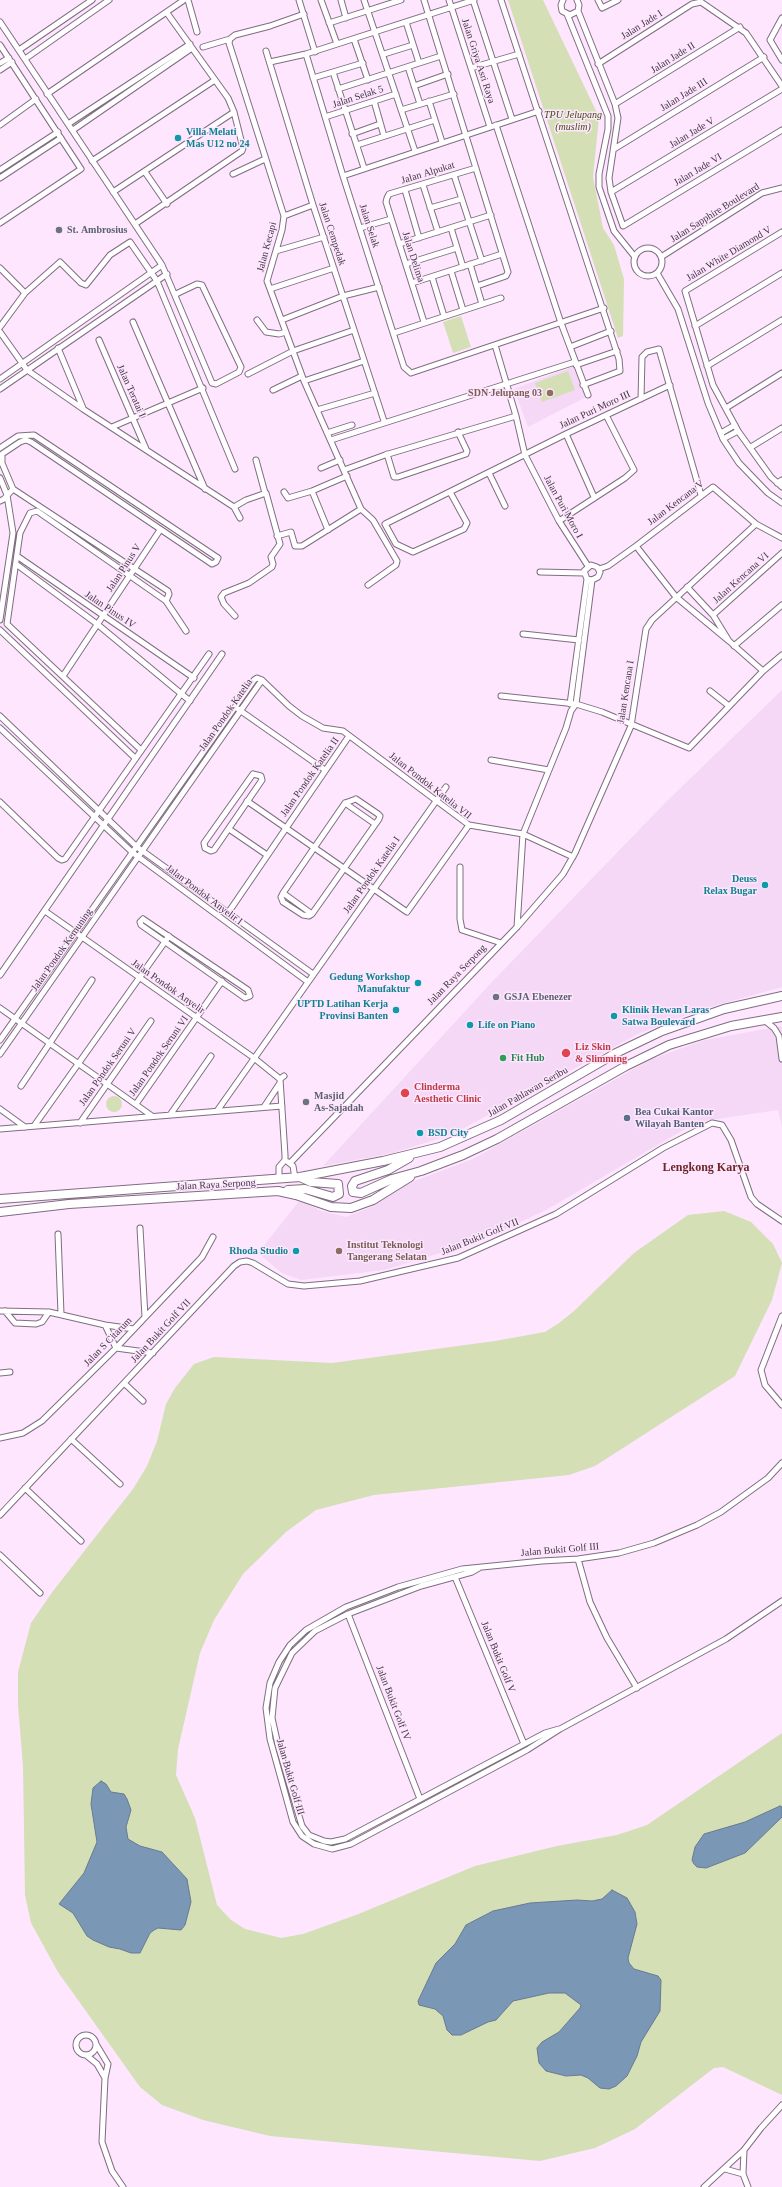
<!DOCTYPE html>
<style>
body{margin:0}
canvas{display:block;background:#fde6fe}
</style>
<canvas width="782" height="2187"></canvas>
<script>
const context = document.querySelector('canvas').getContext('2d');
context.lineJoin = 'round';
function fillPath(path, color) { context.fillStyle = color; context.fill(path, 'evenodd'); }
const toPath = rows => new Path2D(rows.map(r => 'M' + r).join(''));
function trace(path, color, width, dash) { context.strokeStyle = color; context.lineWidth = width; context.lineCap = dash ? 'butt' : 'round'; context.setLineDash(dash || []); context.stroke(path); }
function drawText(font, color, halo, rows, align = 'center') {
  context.font = font + ' Georgia,serif'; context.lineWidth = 3; context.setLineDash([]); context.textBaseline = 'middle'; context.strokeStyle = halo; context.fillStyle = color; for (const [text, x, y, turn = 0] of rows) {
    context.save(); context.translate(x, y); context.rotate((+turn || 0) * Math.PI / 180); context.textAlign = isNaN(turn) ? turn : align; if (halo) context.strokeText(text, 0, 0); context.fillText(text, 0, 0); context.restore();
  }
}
fillPath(toPath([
 [574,366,586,397,528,427,514,389],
 [782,690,782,987,699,1010,638,1034,453,1134,393,1153,323,1166,491,983,666,802],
 [782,1026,782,1126,778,1110,697,1122,546,1210,480,1241,384,1270,301,1280,282,1273,258,1253,300,1200,321,1211,346,1217,369,1208,383,1195,407,1184,473,1159,652,1059,705,1040]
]), '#f4d8f6');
fillPath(toPath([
 [508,0,543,0,599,117,593,177,603,228,614,245,624,279,623,336,618,338],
 [461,316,471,347,453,353,443,322],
 [568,371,575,390,542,402,535,383],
 '106 1104a8 8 0 1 1 16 0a8 8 0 1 1-16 0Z',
 [724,1211,751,1222,773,1244,782,1263,772,1300,735,1376,595,1466,569,1475,374,1495,316,1510,286,1532,243,1574,214,1620,200,1653,178,1749,176,1775,195,1818,217,1905,231,1920,245,1929,281,1938,303,1934,356,1915,475,1866,557,1846,617,1835,647,1825,782,1733,782,2095,723,2067,714,2068,635,2129,595,2148,540,2161,270,2136,203,2120,162,2105,140,2087,58,1972,31,1923,25,1895,23,1766,18,1705,18,1672,31,1623,53,1591,133,1489,147,1466,157,1441,166,1404,175,1388,194,1364,214,1357,332,1363,495,1341,545,1332,559,1323,574,1311,634,1253,688,1215]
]), '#d4dfb6');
const water = toPath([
 [101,1781,106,1784,111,1792,124,1794,127,1799,131,1810,126,1827,128,1839,140,1846,162,1852,187,1879,188,1885,191,1902,185,1925,181,1930,158,1928,154,1930,150,1933,140,1953,131,1953,120,1949,109,1947,93,1940,87,1936,73,1913,59,1904,84,1873,97,1842,91,1804,93,1788,101,1781],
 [780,1806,782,1807,782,1817,745,1853,706,1868,697,1867,694,1864,692,1860,695,1847,704,1834,745,1822,780,1806],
 [612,1890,627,1898,635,1912,637,1924,628,1958,629,1963,634,1969,658,1976,661,1980,660,2011,641,2042,637,2056,627,2076,616,2086,609,2089,600,2088,588,2078,581,2075,566,2076,546,2071,539,2063,537,2048,542,2042,559,2032,580,2008,581,2005,565,1993,549,1993,513,2001,496,2020,488,2022,461,2035,452,2035,447,2030,443,2016,435,2009,419,2005,418,2001,436,1963,455,1944,466,1925,493,1911,530,1903,577,1900,592,1901,602,1899,612,1890]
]);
fillPath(water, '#7a97b6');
trace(water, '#697a93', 1);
const minor = toPath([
 [188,0,197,32],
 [299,0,315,52],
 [321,0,337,44],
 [341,0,346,18],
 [364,0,415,151],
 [424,0,508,272,506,276,477,286],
 [449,0,490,127],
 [473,0,512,119],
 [474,0,306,54,343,176,404,367,411,373,604,308],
 [501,0,619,359,620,371,583,385],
 [563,0,561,5,562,11,570,15,578,11,579,5,577,0],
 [598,0,602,8,618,0],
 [578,11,615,104,618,118,609,178,611,192,623,226,782,130],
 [304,14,270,26,235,35,230,39,229,43,284,216,282,230,267,281,304,381,361,509,373,520,397,561,396,565,368,585],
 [567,14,608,116,608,129,599,174,599,187,614,231,635,257],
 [782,18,770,40,782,60],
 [0,22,162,265,212,383,216,384,239,372,241,367,202,285,197,284,176,294],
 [406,22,419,63],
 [329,23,401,0],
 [354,39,368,80],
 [0,45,81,169,0,223],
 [203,47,230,39],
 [19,50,92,0],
 [266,51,313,205,384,421],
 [384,54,413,45],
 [25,59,109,0],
 [270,62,306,54],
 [0,63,9,58],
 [598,64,692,4,701,2,746,33,782,86],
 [408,67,420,104],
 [471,68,519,54],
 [0,70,12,62],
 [333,72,364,168],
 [313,78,363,63],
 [414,86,448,74],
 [338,89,441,56],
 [47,94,184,0],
 [374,101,384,136],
 [429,101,442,142],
 [615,104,740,27],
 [401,110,454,94],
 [325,117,396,94],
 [68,124,190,44],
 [0,125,36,99],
 [496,125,561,323,588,395],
 [73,130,192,48],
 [352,134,380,124],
 [357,145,435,120],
 [614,149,764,57],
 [92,161,215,80],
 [0,170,58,132],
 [145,172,167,204],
 [233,174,265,159],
 [454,175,482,261],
 [343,176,539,111],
 [0,178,61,138],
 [423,185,438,232],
 [405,190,419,238],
 [113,192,234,112],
 [611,192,782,89],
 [430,208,461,199],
 [284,216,313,205],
 [135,224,242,151,243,148,234,112,228,98,167,13],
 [360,228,391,219],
 [451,228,463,267],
 [782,232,685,291,713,385,738,431,771,477,782,487],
 [399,244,491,215],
 '634 262a14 14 0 1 1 28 0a14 14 0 1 1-28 0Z',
 [276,251,324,237],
 [661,257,762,193,782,188],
 [406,264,457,248],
 [470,264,482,304],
 [0,268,25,293,0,327],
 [451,271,463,310],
 [657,273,678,309,708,403,723,439,739,463,768,493,782,503],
 [432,277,444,316],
 [412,283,502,254],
 [270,289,334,268],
 [25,293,60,262,81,283,86,285,110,255,130,242,157,281,235,469],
 [257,320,266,332,279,334,286,332],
 [282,320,343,296,379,287],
 [133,322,205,489],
 [424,322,386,202,387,198,389,194,476,168],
 [695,326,782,273],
 [0,332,27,370,83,409,234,507,240,518],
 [394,333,501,298],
 [99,340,146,449],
 [570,347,611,331],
 [58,348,83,408],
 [576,365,617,351],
 [707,366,782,320],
 [248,374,293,351,354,330],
 [0,379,162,265],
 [304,381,364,361],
 [0,389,167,274],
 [273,390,302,376],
 [641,399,642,357,647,352,659,349,701,495],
 [726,408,782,373],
 [317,410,375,393],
 [516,416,525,455,559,521,588,566],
 [112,427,203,388],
 [327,433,352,425],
 [721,433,735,425],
 [566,434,594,497],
 [723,439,738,431],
 [331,440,575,362],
 [751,447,782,428],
 [0,448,18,436,34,435,218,558,216,562,212,564,31,442,26,440,20,442,2,454,2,463,13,489,168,591,169,594,166,601],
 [387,454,394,477,398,477,466,454,467,451,458,432],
 [256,460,265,493],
 [321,468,340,460],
 [344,470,385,455,516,416,495,345],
 [489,473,505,506],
 [0,478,7,495,13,533,0,620],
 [777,483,782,480],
 [312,491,347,476],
 [284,492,288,498,312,491,328,530],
 [450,492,467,523,464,529,413,552,396,544,385,524,566,434,670,385],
 [0,501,4,499,13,489],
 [234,507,246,500,266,493,280,544,271,557,273,564,272,567,249,583,224,593,221,597,224,604,235,616],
 [559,521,625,478,634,470,606,415],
 [277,536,291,532,295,546,302,546,361,509],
 [636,546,676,597,729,641],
 [17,556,194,678],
 [16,564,97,624,190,701],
 [599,569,608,566,636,546,713,487,756,524,782,538],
 [540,572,584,573],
 [687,587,713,615,729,641,763,671],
 [713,615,782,553],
 [0,630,135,758],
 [523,634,579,640],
 [734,646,782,605],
 [63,676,160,530],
 [710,691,729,706],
 [501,696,576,704,602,712,689,748,763,671,782,655],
 [570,704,587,579,584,571,591,565,597,567,600,572,598,577,592,580,587,579],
 [238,709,325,770],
 [0,716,137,847,313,974],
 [0,728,133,853,308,982],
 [141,750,7,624,20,533,30,513,37,511,166,601,186,631],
 [491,760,549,770],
 [253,774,261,776,262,780,214,850,211,851,205,848,204,843,253,774],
 [356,799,378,814,380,816,379,819,312,914,309,916,303,915,283,902,281,897,283,893,345,803,356,799],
 [247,801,407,912,469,825,343,731,323,728,302,716,289,706,262,680],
 [0,802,58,858,62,860,65,859,209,654],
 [345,803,375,824],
 [469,825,523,834,573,857],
 [229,829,267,855],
 [460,867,460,919,462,930,501,943],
 [283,893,312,914],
 [45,911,254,1058,280,1079],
 [228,913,349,736],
 [143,919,248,990,250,996,245,998,141,925,140,922,143,919],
 [517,927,523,834,566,728,571,711,576,704,592,580],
 [0,975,222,654],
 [0,1008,152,1116],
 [764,1020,774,1028,779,1036,782,1059],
 [0,1040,254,680,257,678,262,680,0,1054],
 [280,1079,284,1076],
 [21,1086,92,980],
 [136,1104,222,981],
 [264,1107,280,1083],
 [0,1109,25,1127],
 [217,1111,446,787],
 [170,1115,211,1056],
 [80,1123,151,1021],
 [34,1126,169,936],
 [0,1129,282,1106],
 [288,1162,293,1166,295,1178],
 [290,1163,517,927,563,874,575,853,631,726,646,629,652,620,756,524],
 [279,1179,279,1167,285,1160,285,1155,280,1079],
 [140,1228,145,1317],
 [58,1234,61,1314],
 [0,1311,49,1312,105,1325],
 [5,1311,15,1323,36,1324,42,1322,49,1312],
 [782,1316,761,1370,765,1385,782,1405],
 [134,1329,105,1325,116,1348,153,1353],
 [0,1373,10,1372],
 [124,1383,143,1401],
 [0,1438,23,1433,42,1421,116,1348,202,1257,213,1237],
 [71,1439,120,1484],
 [782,1463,768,1478,721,1512,697,1525,654,1543,619,1553,578,1559,542,1561,462,1569,398,1587,367,1599,346,1607,306,1630,290,1645,279,1662,270,1683,266,1708,270,1739,293,1822,302,1836,314,1844,332,1849,351,1844,527,1750,560,1729,726,1639,782,1601],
 [25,1488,81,1541],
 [0,1515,234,1266,240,1262,247,1261,253,1263,288,1284,304,1286,360,1281,458,1258,556,1214,663,1148,712,1123,722,1125,731,1140,751,1197,757,1204,782,1221],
 [0,1555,40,1593],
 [578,1559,590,1602,607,1638,637,1688],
 [479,1568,472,1572,421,1586,348,1614,315,1631,292,1653,275,1688,272,1718,278,1745,302,1826,309,1835,324,1841,331,1842,345,1839,545,1733,559,1729],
 [455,1577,524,1744],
 [348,1614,420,1799],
 '76 2045a10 10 0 1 1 20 0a10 10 0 1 1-20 0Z',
 [96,2044,108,2064,105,2078,102,2142,112,2171,123,2187],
 [86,2055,97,2064,105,2078],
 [744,2150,743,2174,748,2187],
 [725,2169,743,2174],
 [704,2187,744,2150,761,2128,782,2105]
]);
const primary = toPath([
 [409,1158,388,1170,355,1181,352,1186,353,1192,361,1193,392,1179,421,1171,463,1155,497,1139,626,1066,669,1045,731,1026,782,1017],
 [288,1190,305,1189,333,1197,339,1194,338,1184,311,1182,300,1177],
 [0,1199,300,1177,383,1161,440,1147,501,1120,616,1053,662,1031,724,1009,782,996],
 [0,1212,69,1204,278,1191,296,1195,331,1207,351,1208,373,1200,410,1177]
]);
trace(minor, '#816d82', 7);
trace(primary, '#816d82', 10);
trace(minor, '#fff', 5);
trace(primary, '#fff', 8);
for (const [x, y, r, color] of [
 [178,138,4,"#0f9aa8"],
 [59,230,4,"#6b7280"],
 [550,393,4,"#8d6e63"],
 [765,885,4,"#0f9aa8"],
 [418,983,4,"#0f9aa8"],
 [496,997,4,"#6b7280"],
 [396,1010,4,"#0f9aa8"],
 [614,1016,4,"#0f9aa8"],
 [470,1025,4,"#0f9aa8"],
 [566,1053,5,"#e0444e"],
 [503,1058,4,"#2e9e5b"],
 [405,1093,5,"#e0444e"],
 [306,1102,4,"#6b7280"],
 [627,1118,4,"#5c6f8a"],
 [420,1133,4,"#0f9aa8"],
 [296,1251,4,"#0f9aa8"],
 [339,1251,4,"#8d6e63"]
]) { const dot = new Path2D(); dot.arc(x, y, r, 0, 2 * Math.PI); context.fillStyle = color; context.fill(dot); trace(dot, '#fde6fe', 1.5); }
drawText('10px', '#403740', '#fde6fe', [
 ["Jalan Jade I",642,25,-32],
 ["Jalan Jade II",673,58,-32],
 ["Jalan Griya Asri Raya",478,61,72],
 ["Jalan Jade III",684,95,-32],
 ["Jalan Selak 5",358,97,-18],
 ["Jalan Jade V",692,133,-31],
 ["Jalan Jade VI",698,170,-31],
 ["Jalan Alpukat",428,173,-17],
 ["Jalan Sapphire Boulevard",715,213,-32],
 ["Jalan Selak",369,226,72],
 ["Jalan Cempedak",332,234,72],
 ["Jalan Kecapi",267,247,-75],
 ["Jalan White Diamond V",729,254,-31],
 ["Jalan Delima",413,257,72],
 ["Jalan Teratai I",131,391,66],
 ["Jalan Puri Moro III",595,410,-25],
 ["Jalan Kencana V",676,503,-37],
 ["Jalan Puri Moro I",563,507,61],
 ["Jalan Pinus V",124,568,-57],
 ["Jalan Kencana VI",741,578,-42],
 ["Jalan Pinus IV",110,610,34],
 ["Jalan Kencana I",626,692,-81],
 ["Jalan Pondok Katelia",226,715,-55],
 ["Jalan Pondok Katelia II",310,777,-55],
 ["Jalan Pondok Katelia VII",430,786,38],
 ["Jalan Pondok Katelia I",372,875,-55],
 ["Jalan Pondok Anyelir I",204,895,37],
 ["Jalan Pondok Kemuning",62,950,-55],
 ["Jalan Raya Serpong",457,975,-46],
 ["Jalan Pondok Anyelir",168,987,35],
 ["Jalan Pondok Seruni VI",159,1056,-55],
 ["Jalan Pondok Seruni V",108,1067,-55],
 ["Jalan Pahlawan Seribu",528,1092,-30],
 ["Jalan Raya Serpong",216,1185,-3],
 ["Jalan Bukit Golf VII",480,1237,-22],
 ["Jalan Bukit Golf VII",161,1331,-47],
 ["Jalan S Citarum",108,1342,-46],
 ["Jalan Bukit Golf III",560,1550,-5],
 ["Jalan Bukit Golf V",498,1657,68],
 ["Jalan Bukit Golf IV",393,1703,69],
 ["Jalan Bukit Golf III",290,1777,74]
]);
drawText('italic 10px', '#444f0f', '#fde6fe', [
 ["TPU Jelupang",573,115],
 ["(muslim)",573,127]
]);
drawText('bold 10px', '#0d838f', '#fde6fe', [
 ["Villa Melati",186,132],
 ["Mas U12 no 24",186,144],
 ["Deuss",757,879,"right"],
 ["Relax Bugar",757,891,"right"],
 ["Gedung Workshop",410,977,"right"],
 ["Manufaktur",410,989,"right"],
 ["UPTD Latihan Kerja",388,1004,"right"],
 ["Provinsi Banten",388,1016,"right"],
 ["Klinik Hewan Laras",622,1010],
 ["Satwa Boulevard",622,1022],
 ["Life on Piano",478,1025],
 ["BSD City",428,1133],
 ["Rhoda Studio",288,1251,"right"]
], 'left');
drawText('bold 10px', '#5b616d', '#fde6fe', [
 ["St. Ambrosius",67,230],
 ["GSJA Ebenezer",504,997],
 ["Masjid",314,1096],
 ["As-Sajadah",314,1108]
], 'left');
drawText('bold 10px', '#785e54', '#fde6fe', [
 ["SDN Jelupang 03",542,393],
 ["Institut Teknologi",347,1245,"left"],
 ["Tangerang Selatan",347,1257,"left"]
], 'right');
drawText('bold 10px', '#be3a42', '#fde6fe', [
 ["Liz Skin",575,1047],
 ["& Slimming",575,1059],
 ["Clinderma",414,1087],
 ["Aesthetic Clinic",414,1099]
], 'left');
drawText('bold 10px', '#27864d', '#fde6fe', [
 ["Fit Hub",511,1058]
], 'left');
drawText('bold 10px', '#4e5e75', '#fde6fe', [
 ["Bea Cukai Kantor",635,1112],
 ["Wilayah Banten",635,1124]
], 'left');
drawText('bold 12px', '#6d2726', '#fde6fe', [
 ["Lengkong Karya",706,1168]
]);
</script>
